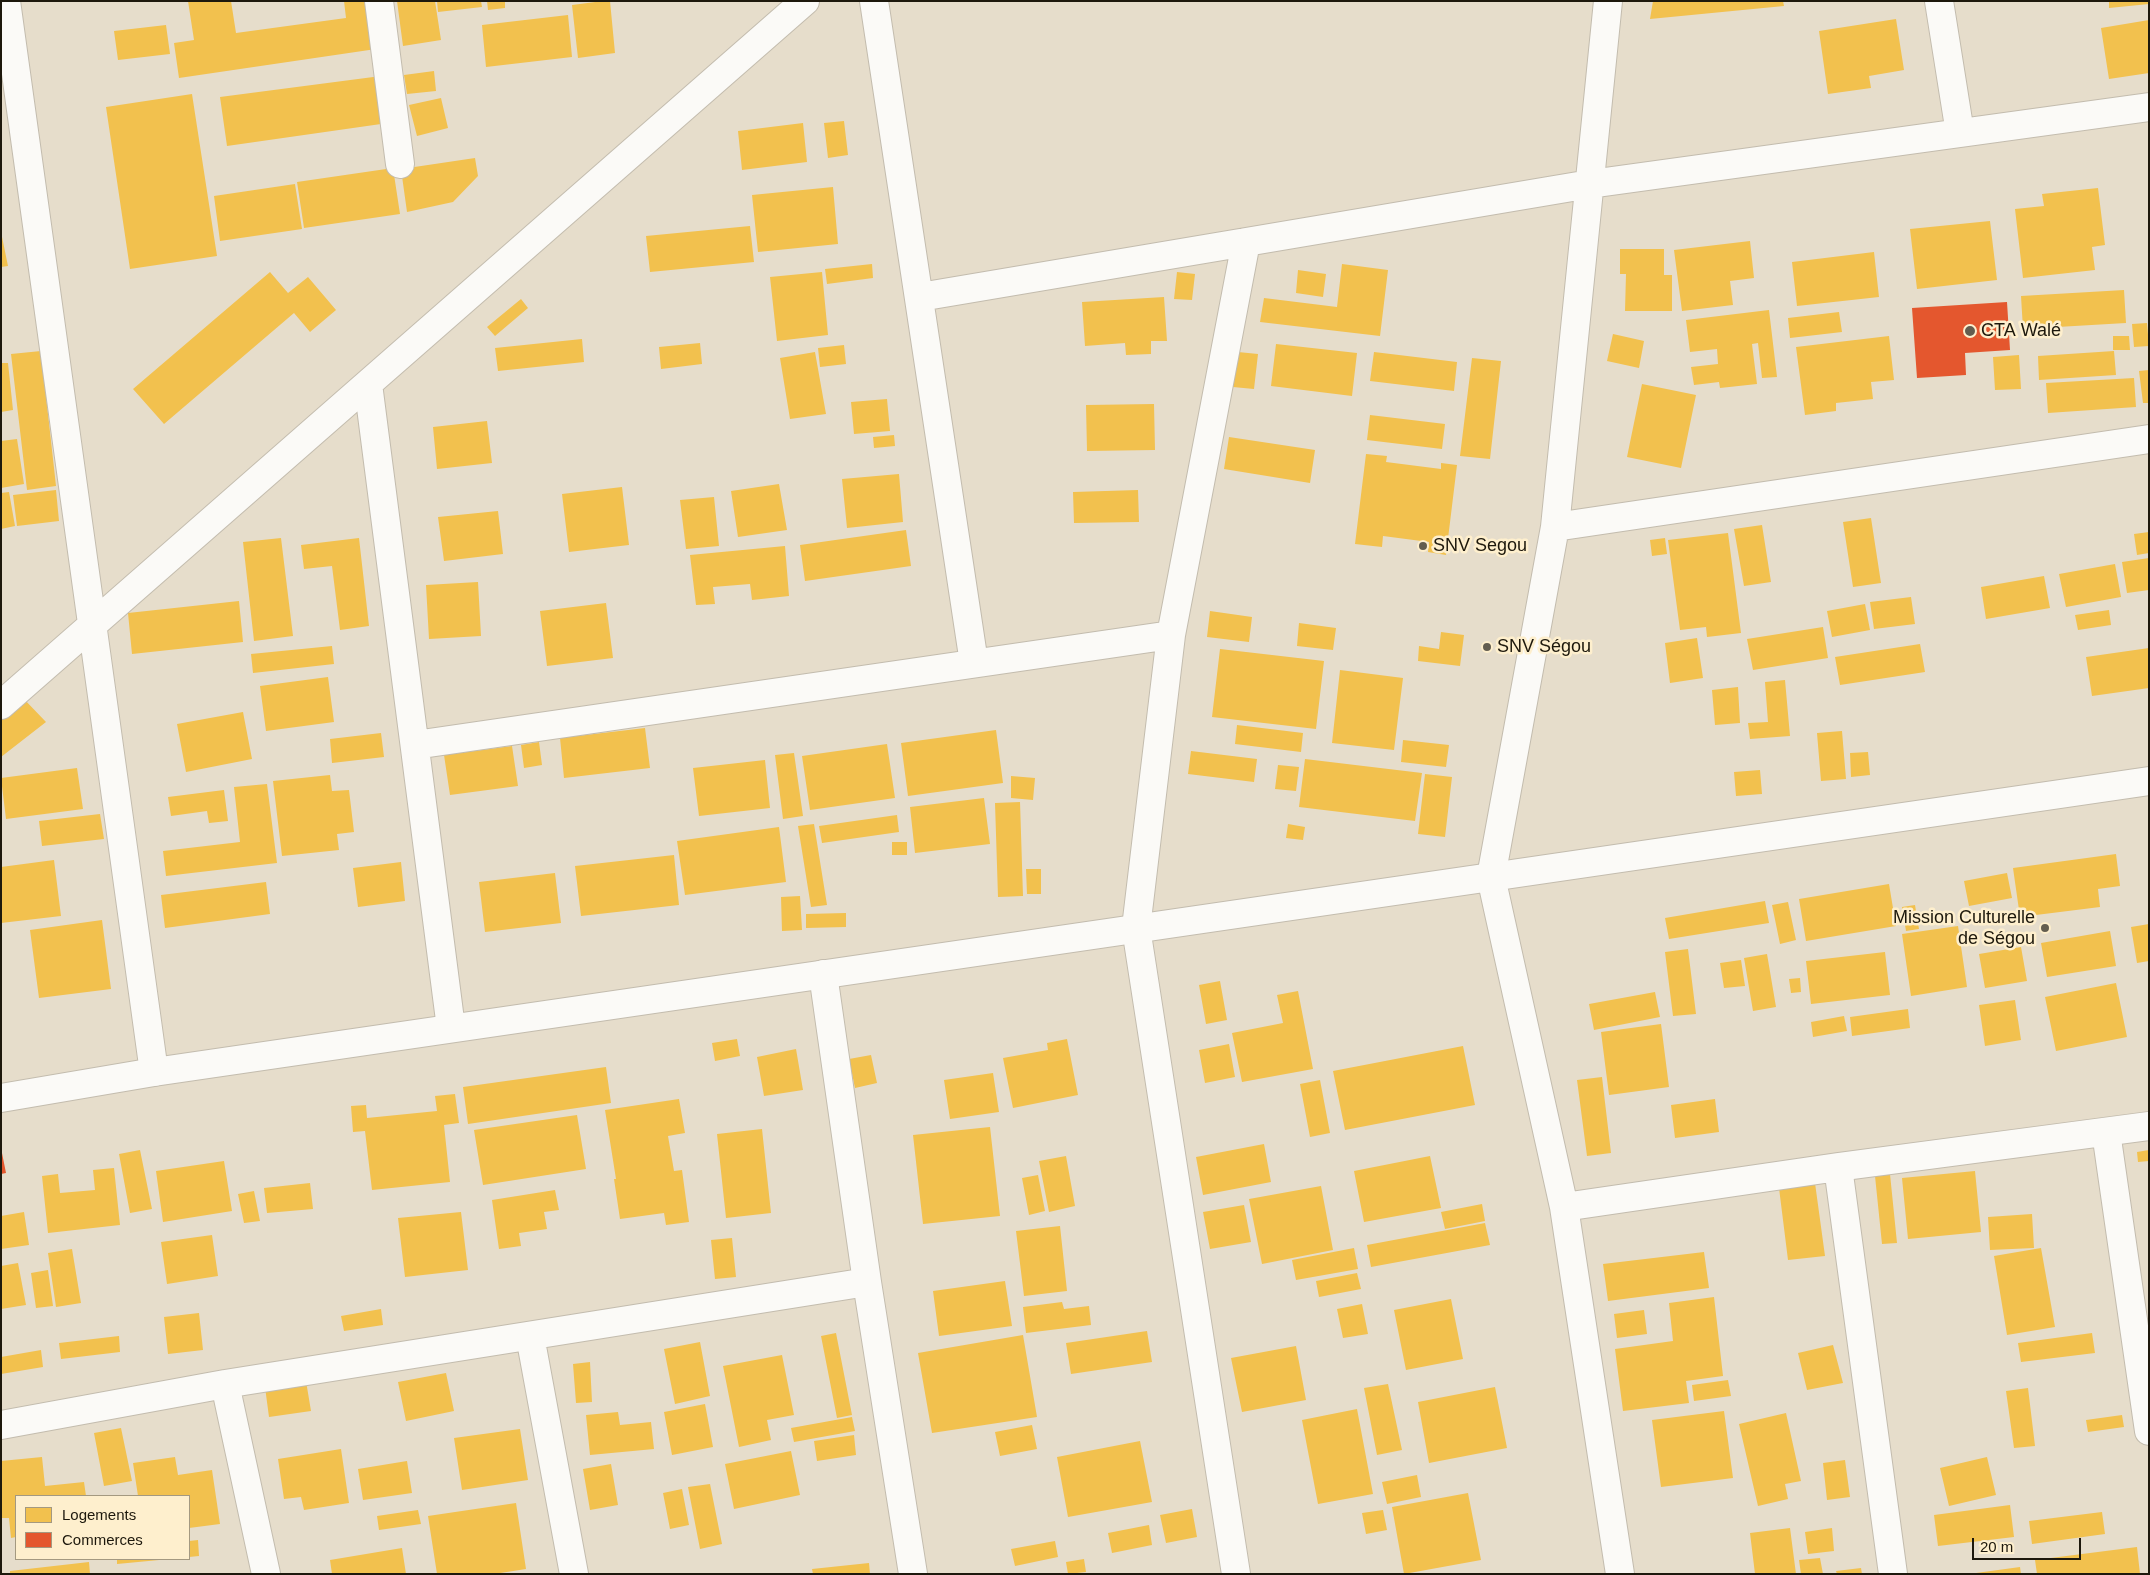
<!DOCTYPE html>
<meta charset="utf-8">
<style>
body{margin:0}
#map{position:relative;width:2150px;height:1575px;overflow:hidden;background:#e6ddcb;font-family:Helvetica,sans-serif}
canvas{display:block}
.frame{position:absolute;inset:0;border:2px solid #1d180c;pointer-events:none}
.legend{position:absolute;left:15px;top:1495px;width:175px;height:65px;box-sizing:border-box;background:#feefcd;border:1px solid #a49980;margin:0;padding:6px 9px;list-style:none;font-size:15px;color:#1d180c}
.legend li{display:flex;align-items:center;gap:10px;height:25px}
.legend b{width:25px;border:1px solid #a49980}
.scale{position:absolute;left:1972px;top:1538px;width:109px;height:22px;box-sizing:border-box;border:2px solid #1d180c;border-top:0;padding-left:6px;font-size:15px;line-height:18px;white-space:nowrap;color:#1d180c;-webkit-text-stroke:4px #feefcd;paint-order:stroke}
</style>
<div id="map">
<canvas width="2150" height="1575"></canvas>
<div class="frame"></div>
<ul class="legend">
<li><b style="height:14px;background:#f2c14e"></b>Logements</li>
<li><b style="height:14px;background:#e4572e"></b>Commerces</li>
</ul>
<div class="scale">20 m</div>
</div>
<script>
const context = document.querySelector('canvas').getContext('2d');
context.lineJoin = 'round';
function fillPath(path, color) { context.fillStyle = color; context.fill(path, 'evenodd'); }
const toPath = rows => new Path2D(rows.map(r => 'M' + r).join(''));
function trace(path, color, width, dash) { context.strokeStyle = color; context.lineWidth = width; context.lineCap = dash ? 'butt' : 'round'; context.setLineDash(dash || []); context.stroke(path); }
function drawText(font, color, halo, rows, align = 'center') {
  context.font = font + ' Helvetica,sans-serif'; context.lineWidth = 5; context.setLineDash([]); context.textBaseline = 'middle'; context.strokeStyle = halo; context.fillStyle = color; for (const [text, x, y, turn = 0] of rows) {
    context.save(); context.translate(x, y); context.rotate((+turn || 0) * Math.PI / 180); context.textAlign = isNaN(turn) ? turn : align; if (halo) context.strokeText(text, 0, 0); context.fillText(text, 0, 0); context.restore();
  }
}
fillPath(toPath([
 [188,1,231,1,236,33,346,18,344,1,369,1,376,49,179,78,174,43,194,40],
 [397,1,435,1,441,40,403,46],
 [437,1,481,1,482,7,438,12],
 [487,1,505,1,505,8,488,10],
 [603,1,610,1,615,53,578,58,572,5],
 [1653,1,1783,1,1784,6,1650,19],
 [2109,1,2149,1,2149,4,2109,8],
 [568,15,572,57,486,67,482,25],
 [1896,19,1904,70,1869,76,1871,88,1828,94,1819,31],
 [2149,20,2149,73,2109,79,2101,28],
 [166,25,170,54,118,60,114,31],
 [434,71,436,91,407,94,404,75],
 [381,76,388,123,227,146,220,97],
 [192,94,217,256,130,269,106,107],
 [441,98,448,128,417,136,409,105],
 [844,121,848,155,828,158,824,123],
 [803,123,807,162,742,170,738,131],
 [475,158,478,176,453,202,407,212,401,169],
 [393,168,400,214,304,228,297,182],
 [295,184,302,229,220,241,214,196],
 [833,187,838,244,758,252,752,195],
 [2098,188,2105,245,2092,247,2095,270,2023,278,2015,209,2044,206,2042,194],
 [1990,221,1997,280,1917,289,1910,229],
 [750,226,754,262,650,272,646,236],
 [1,232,8,266,1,267],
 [1750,241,1754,278,1730,281,1733,305,1682,311,1674,250],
 [1620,249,1664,249,1664,275,1672,275,1672,311,1625,311,1626,274,1620,274],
 [1874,252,1879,297,1797,306,1792,262],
 [872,264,873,278,827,284,825,269],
 [1342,264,1388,270,1380,336,1260,322,1264,298,1337,307],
 [1298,270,1326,274,1323,297,1296,293],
 [270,272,288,293,308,277,336,310,310,332,294,313,164,424,133,389],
 [822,272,828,335,777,341,770,277],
 [1177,272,1195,274,1192,300,1174,299],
 [2124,290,2126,323,2023,329,2021,296],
 [1164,297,1167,341,1151,341,1151,354,1126,355,1125,343,1085,346,1082,302],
 [521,299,528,308,495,336,487,327],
 [1769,310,1777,377,1762,378,1758,343,1752,344,1757,384,1720,388,1719,382,1694,385,1691,367,1718,364,1717,349,1690,352,1686,320],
 [1839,312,1842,332,1790,338,1788,318],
 [2147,323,2149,346,2134,347,2132,324],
 [1613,334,1644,341,1639,368,1607,361],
 [1889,336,1894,380,1871,382,1873,399,1836,403,1836,411,1805,415,1796,347],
 [2113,336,2129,336,2130,350,2113,350],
 [582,339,584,362,498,371,495,348],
 [700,343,702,364,661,369,659,347],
 [1276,344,1357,353,1352,396,1271,386],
 [844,345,846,364,820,367,818,348],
 [41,351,56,486,27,490,11,354],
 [2114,351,2116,375,2039,380,2038,356],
 [815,352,826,414,790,419,780,358],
 [1238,352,1258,354,1254,389,1233,387],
 [1374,352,1457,362,1454,391,1370,381],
 [2019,355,2021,389,1995,390,1993,357],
 [1472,358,1501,361,1490,459,1460,456],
 [1,363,8,363,13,410,1,412],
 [2149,370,2149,403,2143,403,2139,371],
 [2134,378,2136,407,2048,413,2046,383],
 [1642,384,1696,395,1681,468,1627,457],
 [887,399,890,431,854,434,851,402],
 [1154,404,1155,450,1087,451,1086,405],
 [1370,415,1445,424,1442,449,1367,440],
 [487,421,492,463,437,469,433,427],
 [894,435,895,446,874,448,873,437],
 [1229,437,1315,450,1310,483,1224,469],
 [17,439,24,484,1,488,1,441],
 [1366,454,1387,456,1386,462,1441,469,1441,463,1457,465,1446,555,1428,552,1429,542,1383,536,1382,547,1355,544],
 [899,474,903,522,847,528,842,479],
 [779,484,787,530,738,537,731,491],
 [622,487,629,545,569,552,562,494],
 [56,490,59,521,17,526,13,495],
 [1138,490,1139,522,1074,523,1073,492],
 [9,492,15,526,1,529,1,493],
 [714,497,719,546,686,549,680,500],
 [498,511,503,554,444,561,438,517],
 [1871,518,1881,583,1853,587,1843,522],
 [1762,525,1771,582,1744,586,1734,529],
 [906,530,911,566,805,581,800,545],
 [2149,532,2149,553,2137,555,2134,534],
 [1728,533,1741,633,1707,637,1706,627,1680,630,1668,540],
 [281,538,293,636,254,641,243,542],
 [359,538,369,626,340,630,332,566,304,569,301,545],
 [1665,538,1667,554,1652,556,1650,540],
 [785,546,789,596,752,600,750,584,713,587,715,604,696,605,690,555],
 [2149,558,2149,590,2127,593,2122,562],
 [2115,564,2121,597,2066,607,2059,574],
 [2044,576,2050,608,1986,619,1981,587],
 [478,582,481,636,429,639,426,585],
 [1911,597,1915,624,1874,629,1870,602],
 [239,601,243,642,132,654,128,613],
 [606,603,613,658,547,666,540,611],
 [1865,604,1870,630,1832,637,1827,611],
 [2109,610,2111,625,2078,630,2075,615],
 [1210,611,1252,617,1249,642,1207,637],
 [1299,623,1336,628,1333,650,1297,646],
 [1823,627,1828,658,1753,670,1747,639],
 [1441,632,1464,635,1460,666,1418,661,1419,646,1439,649],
 [1697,638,1703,678,1670,683,1665,643],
 [1920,644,1925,672,1840,685,1835,657],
 [332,646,334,664,253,673,251,654],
 [2149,648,2149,688,2092,696,2086,657],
 [1220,649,1324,661,1316,729,1212,717],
 [1340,670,1403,678,1394,750,1332,743],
 [328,677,334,722,266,731,260,686],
 [1785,680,1790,736,1750,739,1748,723,1768,722,1765,682],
 [1738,687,1740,723,1715,725,1712,690],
 [22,697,46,722,1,757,1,715],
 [243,712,252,759,186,772,177,724],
 [1237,725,1303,733,1301,752,1235,744],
 [645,728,650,768,564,778,560,738],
 [996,730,1003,783,908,796,901,743],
 [1842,731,1846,779,1821,781,1817,733],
 [381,733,384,757,332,763,330,739],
 [1403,740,1449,745,1446,767,1401,762],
 [539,742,542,765,524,768,521,745],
 [887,744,895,798,810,810,802,756],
 [512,746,518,786,450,795,444,755],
 [1191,751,1257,759,1254,782,1188,774],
 [1868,752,1870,775,1851,777,1850,753],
 [794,753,803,816,783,819,775,755],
 [1305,759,1422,773,1415,821,1299,807],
 [765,760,770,808,699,816,693,768],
 [1278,765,1299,767,1296,791,1275,789],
 [77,768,83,809,6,819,1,778],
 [1760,770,1762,794,1736,796,1734,772],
 [1425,774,1452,777,1445,837,1418,834],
 [330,775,332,791,349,790,354,832,337,834,339,850,282,856,273,781],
 [1011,776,1035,778,1033,800,1011,798],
 [267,784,277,863,166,876,163,851,240,842,234,787],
 [224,790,228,821,209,823,207,811,171,816,168,797],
 [984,798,990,844,915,853,910,807],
 [1020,802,1023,896,998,897,995,803],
 [100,814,104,839,42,846,39,821],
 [897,815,899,832,822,843,819,826],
 [814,824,827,905,811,907,798,826],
 [1288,824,1305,827,1303,840,1286,838],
 [779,827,786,882,685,895,677,841],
 [892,842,907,842,907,855,892,855],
 [2116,854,2120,886,2098,889,2100,907,2020,917,2013,868],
 [674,855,679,905,581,916,575,866],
 [54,860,61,916,1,923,1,867],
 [401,862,405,901,358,907,353,868],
 [1026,869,1041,869,1041,894,1027,894],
 [555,873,561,923,485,932,479,882],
 [2007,873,2012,898,1969,906,1964,881],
 [266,882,270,914,165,928,161,895],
 [1889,884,1896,926,1806,941,1799,899],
 [800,896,802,930,782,931,781,897],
 [1765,901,1769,923,1669,939,1665,918],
 [1788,902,1796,940,1780,944,1772,905],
 [1915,905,1919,929,1906,931,1902,907],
 [846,913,846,927,806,928,806,914],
 [102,920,111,989,39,998,30,930],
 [2149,924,2149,961,2137,963,2131,927],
 [1958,926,1967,987,1911,996,1902,934],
 [2110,931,2116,966,2047,977,2041,943],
 [2021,947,2027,981,1985,988,1979,954],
 [1688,949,1696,1014,1673,1016,1665,952],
 [1885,952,1890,995,1811,1004,1806,961],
 [1767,954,1776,1007,1753,1011,1744,958],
 [1741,960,1745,986,1724,988,1720,963],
 [1800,978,1801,992,1791,993,1789,979],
 [1220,981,1227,1020,1206,1024,1199,985],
 [2116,983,2127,1037,2056,1051,2045,997],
 [1298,991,1313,1069,1242,1082,1232,1033,1283,1023,1277,995],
 [1655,992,1660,1017,1594,1030,1589,1004],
 [2015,1000,2021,1040,1985,1046,1979,1005],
 [1908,1009,1910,1028,1852,1036,1850,1017],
 [1844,1016,1847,1031,1813,1037,1811,1022],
 [1661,1024,1669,1087,1609,1095,1601,1032],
 [737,1039,740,1056,715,1061,712,1043],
 [1067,1039,1078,1095,1013,1108,1003,1058,1048,1050,1047,1043],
 [1229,1044,1235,1077,1205,1083,1199,1050],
 [1463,1046,1475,1105,1345,1130,1333,1071],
 [796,1049,803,1090,764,1096,757,1057],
 [871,1055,877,1083,855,1088,849,1059],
 [606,1067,611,1103,468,1124,463,1087],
 [993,1073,999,1112,950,1119,944,1080],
 [1602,1077,1611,1153,1587,1156,1577,1080],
 [1320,1080,1330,1133,1310,1137,1300,1084],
 [455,1094,459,1123,444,1125,450,1182,372,1190,365,1131,353,1132,351,1106,366,1105,367,1118,437,1111,435,1096],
 [679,1099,685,1133,668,1136,674,1171,682,1170,689,1222,666,1225,664,1213,620,1219,614,1179,616,1179,605,1110],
 [1715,1099,1719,1132,1675,1138,1671,1105],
 [577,1115,586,1169,483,1185,474,1130],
 [990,1127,1000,1216,923,1224,913,1135],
 [762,1129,771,1213,726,1218,717,1134],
 [1264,1144,1271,1182,1203,1195,1196,1157],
 [140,1150,152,1209,130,1213,119,1154],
 [2149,1150,2149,1161,2138,1162,2137,1152],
 [1066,1156,1075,1206,1049,1212,1039,1161],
 [1430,1156,1441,1208,1364,1222,1354,1171],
 [224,1161,232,1211,163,1222,156,1171],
 [114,1168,120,1225,48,1233,42,1176,58,1174,60,1193,95,1190,93,1170],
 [1975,1171,1981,1232,1908,1239,1902,1178],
 [1890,1174,1897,1243,1882,1244,1875,1176],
 [1038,1175,1045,1211,1029,1215,1022,1178],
 [310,1183,313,1209,267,1213,264,1188],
 [1815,1183,1825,1256,1788,1260,1779,1188],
 [1321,1186,1333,1250,1262,1264,1249,1199],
 [555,1190,559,1210,544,1212,547,1229,519,1233,521,1246,499,1249,492,1200],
 [254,1191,260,1221,244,1223,238,1194],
 [1482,1204,1485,1221,1445,1229,1441,1212],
 [1244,1205,1251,1242,1210,1249,1203,1212],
 [24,1212,29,1245,1,1249,1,1216],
 [461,1212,468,1270,405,1277,398,1218],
 [2032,1214,2034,1248,1990,1250,1988,1217],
 [1485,1223,1490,1245,1371,1267,1367,1245],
 [1060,1226,1067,1291,1024,1296,1016,1231],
 [212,1235,218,1276,167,1284,161,1242],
 [732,1238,736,1277,715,1279,711,1240],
 [1354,1248,1358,1269,1296,1280,1292,1260],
 [2041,1248,2055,1327,2007,1335,1994,1256],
 [72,1249,81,1303,56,1307,48,1253],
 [1704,1252,1709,1288,1608,1301,1603,1264],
 [18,1263,26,1305,1,1309,1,1266],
 [48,1270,53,1306,36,1308,31,1273],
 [1357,1273,1361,1289,1319,1297,1316,1281],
 [1005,1281,1012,1326,939,1336,933,1291],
 [1714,1297,1723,1376,1686,1381,1689,1403,1623,1411,1615,1349,1673,1341,1669,1303],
 [1451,1299,1463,1359,1406,1370,1394,1310],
 [1062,1302,1064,1309,1089,1306,1091,1325,1026,1333,1023,1307],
 [1362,1304,1368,1334,1343,1338,1337,1309],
 [381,1309,383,1325,344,1331,341,1316],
 [1644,1310,1647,1334,1617,1338,1614,1314],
 [199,1313,203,1350,168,1354,164,1317],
 [1147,1331,1152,1362,1071,1374,1066,1343],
 [836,1333,852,1415,837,1418,821,1336],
 [2092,1333,2095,1353,2021,1362,2018,1343],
 [1023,1335,1037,1417,932,1433,918,1353],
 [119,1336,120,1352,61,1359,59,1343],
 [700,1342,710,1396,675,1404,664,1349],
 [1833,1345,1843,1383,1807,1390,1798,1353],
 [1296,1346,1306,1400,1242,1412,1231,1358],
 [41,1350,43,1367,1,1374,1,1357],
 [782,1355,794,1415,767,1420,771,1440,739,1447,723,1366],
 [590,1362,592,1402,576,1403,573,1364],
 [446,1373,454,1411,406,1421,398,1382],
 [1728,1380,1731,1396,1694,1401,1692,1385],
 [306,1381,311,1411,269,1417,265,1387],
 [1388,1384,1402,1450,1377,1455,1364,1388],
 [1495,1387,1507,1448,1429,1463,1418,1402],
 [2028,1388,2035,1446,2014,1448,2006,1391],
 [705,1404,713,1447,672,1455,664,1412],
 [1357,1409,1373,1494,1318,1504,1302,1420],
 [1724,1411,1733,1478,1661,1487,1652,1420],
 [618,1412,620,1425,651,1422,654,1449,590,1455,586,1415],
 [1786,1413,1801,1481,1785,1484,1788,1499,1758,1506,1739,1424],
 [2122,1415,2124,1427,2088,1432,2086,1420],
 [852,1417,855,1431,794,1442,791,1428],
 [1032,1425,1037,1449,1000,1456,995,1432],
 [121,1428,132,1481,104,1486,94,1433],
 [520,1429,528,1480,462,1490,454,1438],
 [854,1435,856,1455,817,1461,814,1441],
 [1140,1441,1152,1502,1068,1517,1057,1457],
 [341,1449,349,1503,304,1510,301,1497,284,1499,278,1459],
 [791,1451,800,1495,734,1509,725,1464],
 [42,1457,45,1486,84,1482,86,1496,16,1496,16,1537,11,1538,9,1518,1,1518,1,1461],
 [175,1457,178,1475,212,1470,220,1524,189,1528,189,1496,138,1496,133,1463],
 [1987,1457,1996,1495,1949,1506,1940,1468],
 [1845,1460,1850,1497,1827,1500,1823,1463],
 [407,1461,412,1493,363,1500,358,1469],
 [611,1464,618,1505,590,1510,583,1469],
 [1417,1475,1421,1497,1387,1504,1382,1482],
 [710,1484,722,1544,700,1549,688,1487],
 [682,1489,689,1525,670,1529,663,1493],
 [1468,1493,1481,1560,1404,1574,1392,1507],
 [516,1503,526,1569,494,1574,437,1574,428,1516],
 [2010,1505,2014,1537,1938,1546,1934,1515],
 [1192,1509,1197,1537,1166,1543,1160,1515],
 [418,1510,421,1524,379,1530,377,1516],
 [1383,1510,1387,1530,1366,1534,1362,1513],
 [2102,1512,2105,1534,2032,1544,2029,1521],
 [1149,1525,1152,1545,1112,1553,1108,1533],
 [1790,1528,1796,1574,1755,1574,1750,1533],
 [1832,1528,1834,1551,1808,1554,1805,1532],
 [198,1540,199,1556,189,1557,189,1541],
 [1055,1541,1058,1557,1015,1566,1011,1549],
 [2137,1547,2140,1574,2037,1574,2035,1560],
 [402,1548,406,1574,332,1574,330,1560],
 [1820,1558,1823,1574,1801,1574,1799,1560],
 [117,1559,159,1559,159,1560,117,1564],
 [1084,1559,1086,1572,1068,1574,1066,1562],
 [89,1562,90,1574,10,1574,10,1571],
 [869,1563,870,1574,813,1574,812,1569],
 [2020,1567,2021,1574,1976,1574,1976,1573],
 [1861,1568,1862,1574,1837,1574,1836,1571]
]), '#f2c14e');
fillPath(toPath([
 [2007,302,2010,350,1965,353,1966,375,1917,378,1912,308],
 [1,1148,6,1173,1,1174]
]), '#e4572e');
const street = toPath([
 [6,1,154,1072],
 [379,1,400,164],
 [874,1,974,663],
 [1608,1,1555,527,1491,877,1564,1207,1620,1574],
 [1939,1,1960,133],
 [920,297,1590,184,2149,107],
 [368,384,451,1028],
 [1555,527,2149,439],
 [1,705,805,1],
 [415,745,1171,635],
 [823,974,867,1282,913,1574],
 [2106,1132,2149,1431],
 [1838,1167,1893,1574],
 [1564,1207,1838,1167,2149,1126],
 [530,1336,574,1574],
 [225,1384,266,1574],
 [1,1425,225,1384,867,1282],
 [1236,1574,1136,928,1171,635,1246,242]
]);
const secondary = toPath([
 [1,1098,154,1072,2149,781]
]);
trace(street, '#c3bcae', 30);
trace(secondary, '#c3bcae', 30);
trace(street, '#fbfaf7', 28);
trace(secondary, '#fbfaf7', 28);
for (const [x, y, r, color] of [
 [1970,331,6,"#635d4f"],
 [1423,546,5,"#635d4f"],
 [1487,647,5,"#635d4f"],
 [2045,928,5,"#635d4f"]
]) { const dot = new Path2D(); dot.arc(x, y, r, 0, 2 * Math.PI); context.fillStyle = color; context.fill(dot); trace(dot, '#feefcd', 2); }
drawText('18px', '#1d180c', '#feefcd', [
 ["CTA Walé",1981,331],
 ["SNV Segou",1433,546],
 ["SNV Ségou",1497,647],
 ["Mission Culturelle",2035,918,"right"],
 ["de Ségou",2035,939,"right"]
], 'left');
</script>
